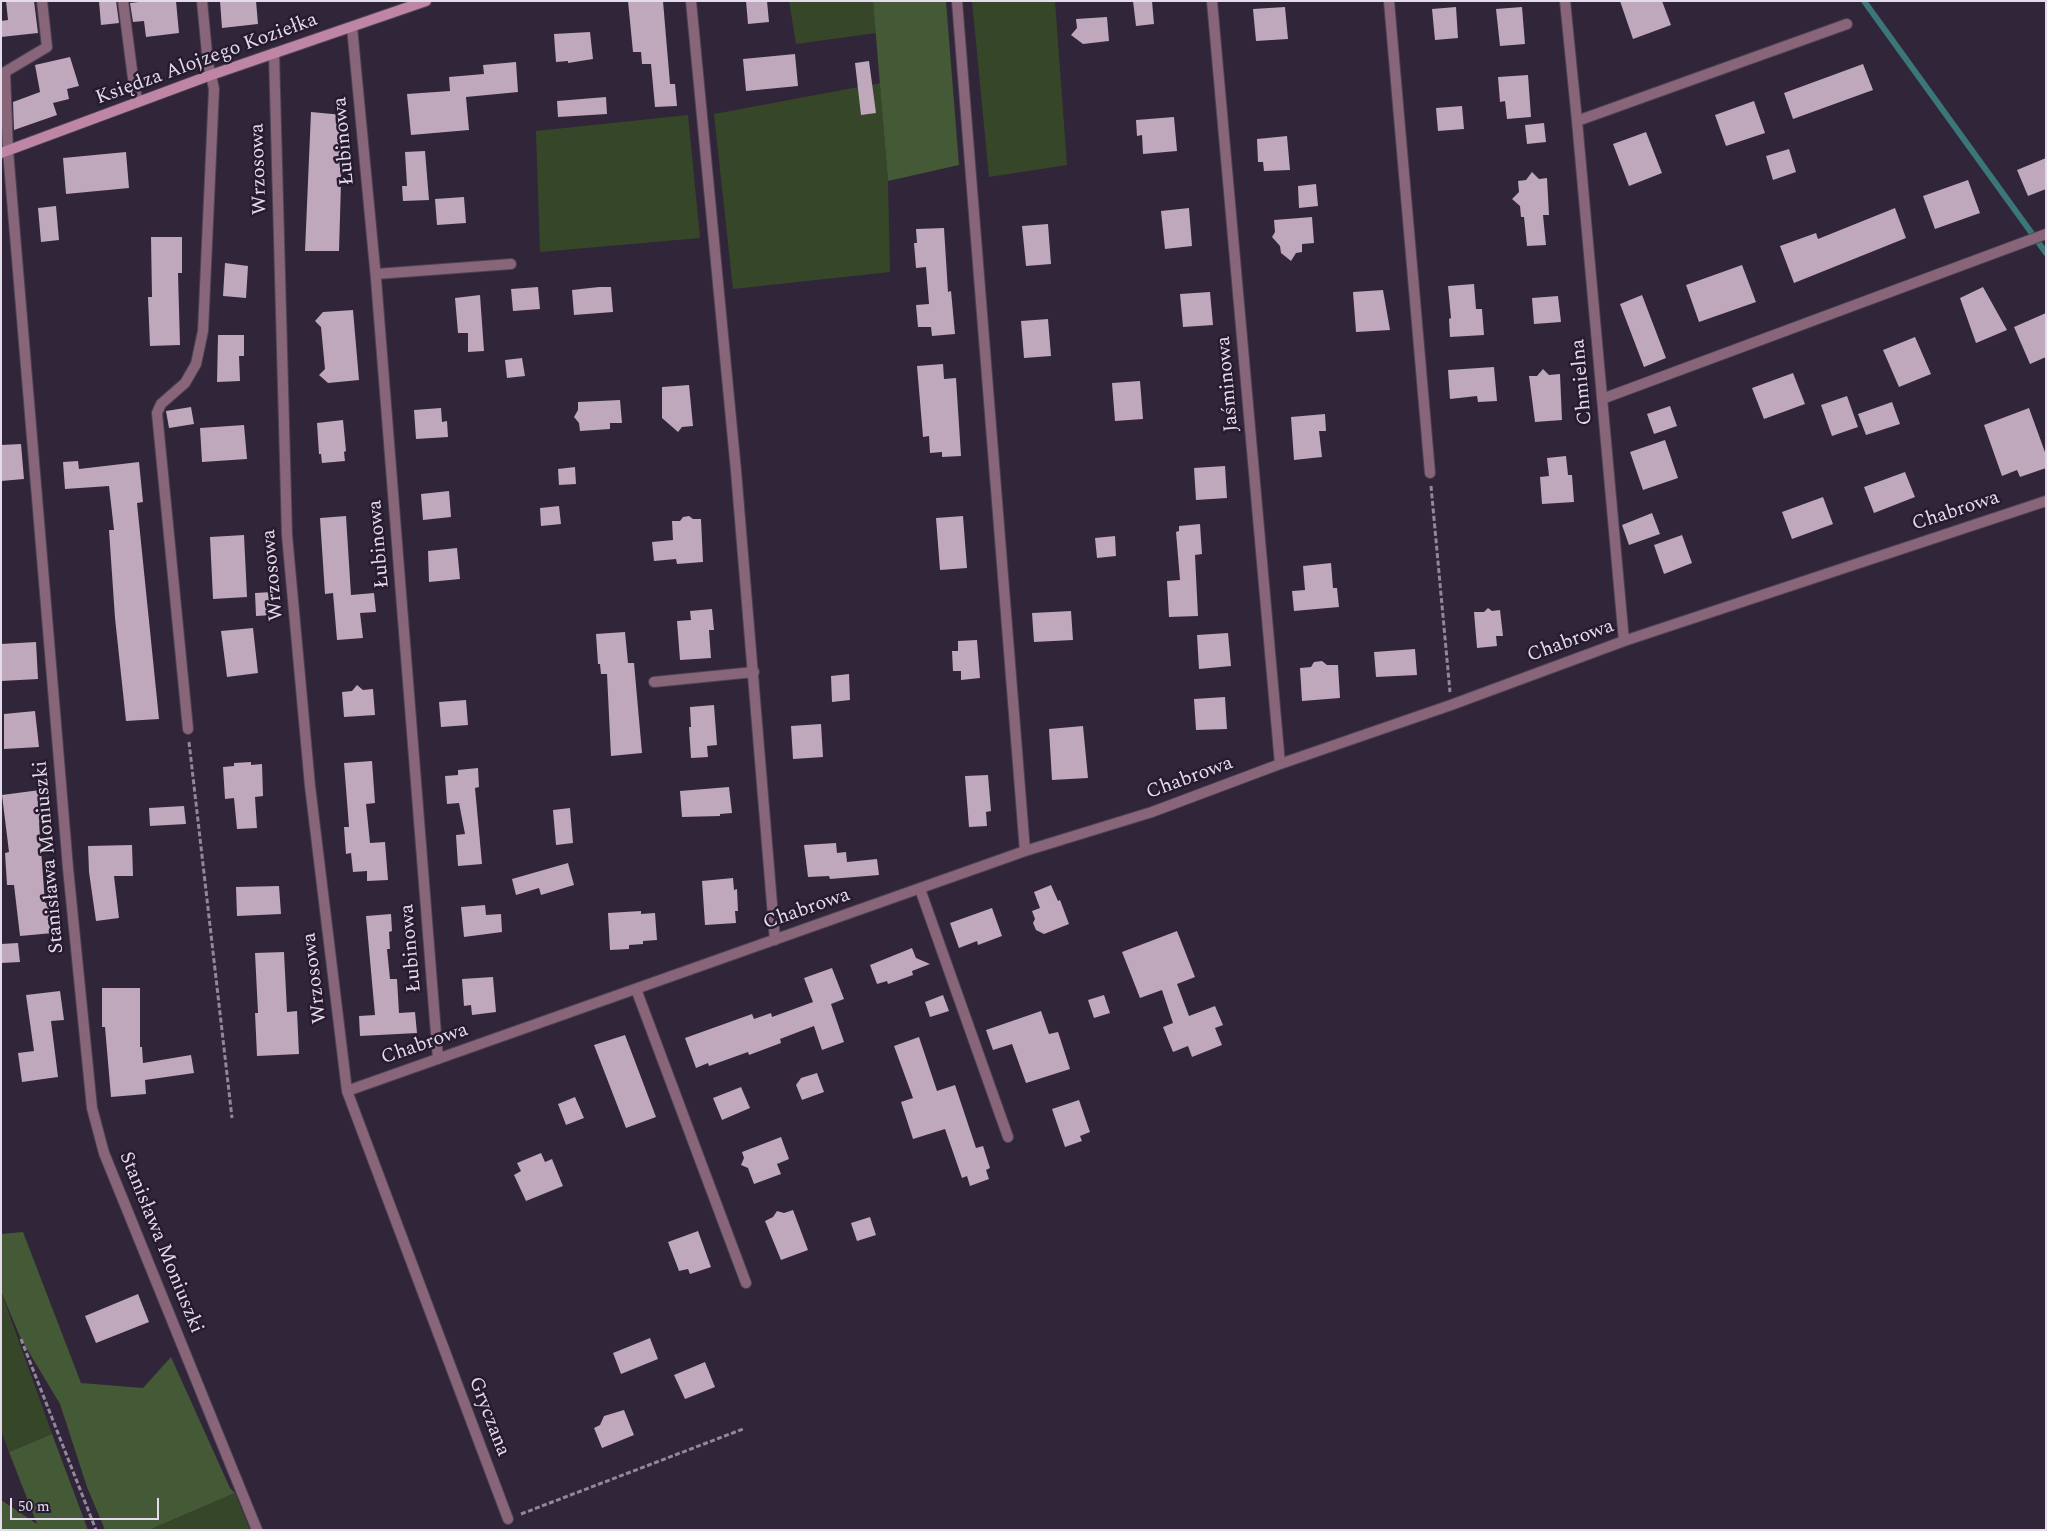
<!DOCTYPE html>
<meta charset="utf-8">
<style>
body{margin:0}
#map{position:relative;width:2047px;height:1531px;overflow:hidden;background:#31253a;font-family:Spectral,serif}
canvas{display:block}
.frame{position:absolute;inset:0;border:2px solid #e4dcea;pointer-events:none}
.scale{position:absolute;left:10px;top:1498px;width:149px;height:22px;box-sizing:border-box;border:2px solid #e4dcea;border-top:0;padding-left:6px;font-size:15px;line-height:18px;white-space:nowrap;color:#e4dcea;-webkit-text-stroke:4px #271b2f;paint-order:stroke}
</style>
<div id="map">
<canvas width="2047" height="1531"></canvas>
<div class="frame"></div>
<div class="scale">50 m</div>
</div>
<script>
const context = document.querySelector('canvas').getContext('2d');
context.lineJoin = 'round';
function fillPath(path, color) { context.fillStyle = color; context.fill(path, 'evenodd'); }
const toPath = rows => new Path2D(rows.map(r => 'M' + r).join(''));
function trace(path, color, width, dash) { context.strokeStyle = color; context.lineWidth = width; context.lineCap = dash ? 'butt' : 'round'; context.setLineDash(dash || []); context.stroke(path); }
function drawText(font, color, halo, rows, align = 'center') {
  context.font = font + ' Spectral,serif'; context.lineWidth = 5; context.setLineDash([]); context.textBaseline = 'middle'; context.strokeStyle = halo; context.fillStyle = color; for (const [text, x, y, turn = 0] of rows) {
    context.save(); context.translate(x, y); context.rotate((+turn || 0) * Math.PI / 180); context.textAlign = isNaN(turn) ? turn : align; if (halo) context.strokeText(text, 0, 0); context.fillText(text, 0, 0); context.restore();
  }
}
fillPath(toPath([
 [789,1,873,1,876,33,796,44],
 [972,1,1055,1,1067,165,989,177],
 [880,83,888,181,890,272,733,289,714,114],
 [688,115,700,238,540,252,536,131],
 [1,1291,52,1434,9,1452,1,1431],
 [235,1493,250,1530,149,1530]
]), '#364729');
fillPath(toPath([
 [873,1,946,1,959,165,888,181],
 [23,1232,81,1383,143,1388,171,1357,230,1488,235,1493,149,1530,105,1530,87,1487,60,1404,21,1339,1,1291,1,1234],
 [52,1434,88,1530,1,1530,1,1500,37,1524,9,1452]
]), '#445935');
trace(toPath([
 [1864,1,2046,253]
]), '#3b7679', 6);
fillPath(toPath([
 [6,1,34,1,38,33,1,37,1,21,8,20],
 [99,1,116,1,119,23,101,25],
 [147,1,176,1,179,33,146,37,144,21,133,22,130,3],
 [220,1,256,1,258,24,222,28],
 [628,1,663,1,670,84,675,84,677,106,655,107,651,64,642,64,641,52,633,52],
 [746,1,767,1,769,22,748,24],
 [1133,1,1152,1,1154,24,1136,26],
 [1620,1,1662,1,1671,25,1633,39],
 [1285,7,1288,39,1256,41,1253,9],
 [1456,7,1458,38,1435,40,1432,9],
 [1522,7,1525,44,1500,46,1496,9],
 [1107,17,1109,41,1083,44,1071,35,1077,28,1076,19],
 [590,32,593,59,568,63,568,61,556,62,554,34],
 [795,54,798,86,746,91,743,59],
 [70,57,79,86,67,89,69,99,53,103,57,115,14,130,13,102,40,92,35,65],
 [869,61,876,113,861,115,855,63],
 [516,62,518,92,466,97,469,130,411,135,407,94,450,91,449,77,484,74,483,65],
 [1863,64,1873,90,1793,119,1784,93],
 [1528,75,1531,117,1507,119,1505,101,1500,102,1498,77],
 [606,97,607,114,558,117,557,101],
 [1754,101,1765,133,1726,146,1715,115],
 [1462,106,1464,129,1438,131,1436,108],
 [311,112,343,115,339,251,305,251],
 [1174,117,1177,151,1143,154,1142,135,1137,136,1136,120],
 [1544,123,1546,142,1527,144,1525,125],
 [1646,132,1662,173,1629,186,1613,144],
 [1287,136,1290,170,1264,171,1263,162,1258,162,1257,139],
 [1789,149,1796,172,1773,180,1766,156],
 [425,151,429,200,403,201,402,186,407,186,405,152],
 [126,152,129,188,66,194,63,158],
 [2046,158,2046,189,2028,196,2017,170],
 [1532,172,1539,179,1547,178,1549,215,1543,215,1546,245,1527,246,1524,217,1521,217,1520,206,1512,199,1519,192,1518,181,1526,180],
 [1968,180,1980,213,1935,229,1923,196],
 [1316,184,1318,206,1299,208,1298,186],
 [464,197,466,223,437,225,435,199],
 [56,206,59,240,41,242,38,208],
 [1189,208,1192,246,1165,249,1161,211],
 [1895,208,1906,238,1794,283,1780,246,1816,233,1818,239],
 [1312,217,1314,243,1302,244,1302,252,1296,253,1291,261,1281,253,1280,246,1272,237,1275,232,1274,220],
 [1048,224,1051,264,1026,266,1022,226],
 [944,228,948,292,951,291,955,334,932,336,931,327,918,327,916,305,929,304,926,267,916,268,914,243,917,243,916,229],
 [151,237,182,237,182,273,178,273,180,345,150,346,148,297,152,297],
 [225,263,248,266,246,298,223,296],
 [1742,265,1756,302,1699,322,1686,285],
 [1474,284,1476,309,1482,309,1484,335,1450,337,1449,319,1451,318,1448,286],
 [538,287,540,309,513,311,511,289],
 [599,287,611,287,613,312,574,315,572,290],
 [1983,287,2007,330,1976,343,1960,298],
 [1383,290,1390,330,1356,332,1353,292],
 [1210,292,1213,325,1183,327,1180,294],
 [480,295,484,351,468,352,468,333,458,333,455,298],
 [1642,295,1666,358,1644,367,1620,304],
 [1558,296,1561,322,1534,324,1532,298],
 [353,310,359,380,328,383,319,375,325,369,321,327,315,321,323,312],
 [2046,313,2046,357,2030,364,2014,327],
 [1048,319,1051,356,1024,358,1021,321],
 [218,335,244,335,244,356,239,356,240,381,217,382],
 [1915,337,1931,374,1899,387,1883,350],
 [522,358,525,376,507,378,505,360],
 [943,364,944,379,956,378,961,456,942,457,942,452,930,453,929,436,923,437,917,366],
 [1494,367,1497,401,1478,402,1477,396,1450,399,1448,370],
 [1543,369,1549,375,1560,374,1562,420,1535,422,1529,376,1537,376],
 [1793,373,1805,404,1764,419,1752,388],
 [1140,381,1143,419,1115,421,1112,383],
 [689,385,693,426,682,427,678,432,662,418,662,387],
 [1847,396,1858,427,1832,436,1821,405],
 [620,400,622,423,610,423,610,429,580,431,579,423,574,417,578,410,578,402],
 [1892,402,1900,424,1866,435,1858,414],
 [1670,406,1677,426,1654,434,1647,414],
 [191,407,194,424,169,428,166,411],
 [441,408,442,422,447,421,448,437,416,439,414,410],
 [2029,408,2046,455,2046,468,2020,477,2017,470,2002,476,1984,425],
 [1325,414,1326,431,1319,431,1322,457,1294,460,1291,417],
 [343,420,346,451,344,452,345,461,322,463,321,454,319,454,317,423],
 [244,425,247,459,202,462,200,428],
 [1665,440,1678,478,1643,490,1630,452],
 [21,444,24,479,1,481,1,445],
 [1566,456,1568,475,1572,475,1574,502,1542,504,1540,477,1549,476,1547,458],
 [78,461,79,469,139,462,143,502,137,503,159,719,126,721,115,618,109,530,114,530,109,486,65,489,63,462],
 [1225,466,1227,498,1196,500,1194,468],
 [575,467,576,484,559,485,558,469],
 [1905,472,1915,497,1874,513,1864,487],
 [449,491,451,517,423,520,421,494],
 [1823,497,1833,524,1792,539,1782,512],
 [559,506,561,524,541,526,540,508],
 [1652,513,1660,534,1629,545,1622,525],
 [346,516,351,595,374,593,376,612,360,613,363,638,337,640,333,593,325,594,320,518],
 [689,516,693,519,701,519,703,562,677,564,676,559,654,561,652,542,673,540,672,521,680,521,683,517],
 [963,516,967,568,940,570,936,518],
 [1200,524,1202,554,1195,555,1198,616,1169,617,1167,581,1180,580,1176,532,1179,531,1179,526],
 [244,535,247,597,213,599,210,537],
 [1682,535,1692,563,1664,574,1654,545],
 [1115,536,1116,556,1097,558,1095,538],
 [457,548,460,579,429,582,428,551],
 [1331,563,1333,588,1337,588,1339,607,1294,611,1292,591,1305,590,1303,566],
 [272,592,273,615,256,616,255,593],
 [1488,608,1492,611,1500,610,1503,636,1496,636,1497,646,1477,648,1474,612,1484,612],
 [712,609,714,630,709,630,711,658,680,660,677,621,691,620,690,611],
 [1071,611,1073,640,1034,642,1032,613],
 [253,628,258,673,227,677,221,631],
 [625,632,628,663,634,663,642,753,611,756,607,674,601,674,600,664,598,664,596,634],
 [1228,633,1231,666,1199,669,1197,635],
 [977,640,980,678,961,680,961,671,953,671,952,651,958,651,958,641],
 [36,642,38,679,1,681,1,644],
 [1415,649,1417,675,1376,677,1374,652],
 [1322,661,1327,665,1338,665,1340,698,1302,701,1300,668,1311,667,1314,662],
 [849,674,850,700,832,702,831,676],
 [357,685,363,690,373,689,375,715,344,717,342,692,352,691],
 [1225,697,1227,729,1196,730,1194,699],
 [466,700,468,725,441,727,439,702],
 [714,705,717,745,707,746,708,757,691,758,689,727,691,727,690,707],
 [35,711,39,747,4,749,4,714],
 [821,724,823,757,793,759,791,726],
 [1083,726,1088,778,1052,780,1049,729],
 [372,761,375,803,366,804,370,843,385,842,388,880,367,881,367,871,353,872,351,853,346,854,344,827,349,827,344,763],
 [251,762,251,765,262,764,263,796,255,797,257,828,237,829,234,798,225,799,223,767,234,766,234,763],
 [478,768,479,787,475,788,482,864,458,866,456,835,465,834,459,803,447,804,445,776,458,775,458,770],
 [988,775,991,811,986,812,987,826,969,827,965,776],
 [729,787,732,813,720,814,720,816,682,817,680,791],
 [40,790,45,822,39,823,45,903,50,902,53,933,20,936,14,885,7,885,5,853,9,852,2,795],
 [184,806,186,824,150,826,149,808],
 [570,808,573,843,556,845,553,810],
 [836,843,837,853,846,852,847,862,877,859,879,875,830,879,829,876,808,877,804,845],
 [132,845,133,876,114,876,119,918,96,921,89,872,88,846],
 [568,863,574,885,541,895,539,888,516,895,512,879],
 [733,878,734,890,737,889,738,911,735,911,736,923,705,925,702,881],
 [1051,885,1058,901,1060,900,1069,924,1044,934,1036,930,1033,923,1035,919,1032,911,1040,908,1034,892],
 [279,886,281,914,237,916,236,887],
 [485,905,486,915,501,914,502,932,464,937,461,907],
 [992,908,1002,936,978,945,977,941,959,948,950,923],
 [641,911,641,914,655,913,657,940,643,941,643,944,629,945,629,949,610,950,608,913],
 [391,914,392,931,389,932,390,949,387,949,390,979,397,979,399,1013,415,1012,417,1033,360,1036,359,1016,375,1015,366,916],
 [1177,931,1195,977,1177,984,1189,1016,1215,1006,1223,1025,1215,1028,1222,1045,1192,1057,1188,1046,1173,1052,1163,1027,1173,1023,1162,990,1140,998,1122,952],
 [18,943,20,962,1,963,1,944],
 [912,948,916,958,930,964,912,971,913,975,888,984,887,981,877,984,870,965],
 [284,952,287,1012,297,1011,299,1054,257,1056,255,1013,258,1013,255,953],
 [832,968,844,999,831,1004,844,1042,822,1050,814,1026,780,1039,781,1043,749,1055,748,1052,709,1066,708,1063,696,1068,685,1038,752,1014,754,1019,771,1013,772,1017,813,1002,804,978],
 [493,977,496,1012,472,1015,471,1005,464,1006,462,979],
 [102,988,140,988,140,1047,142,1047,143,1063,191,1055,194,1073,145,1080,146,1094,111,1097,105,1027,102,1027],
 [60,991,64,1020,51,1021,58,1077,22,1082,18,1053,34,1051,26,995],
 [943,995,949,1011,930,1017,925,1002],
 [1104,995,1110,1013,1094,1018,1088,1000],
 [1041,1011,1049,1034,1058,1032,1070,1069,1026,1083,1012,1044,993,1050,986,1030],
 [625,1035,656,1117,626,1128,594,1045],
 [919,1037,937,1091,955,1085,976,1148,983,1146,990,1168,986,1170,989,1179,970,1186,967,1176,962,1178,945,1129,913,1139,901,1102,913,1098,894,1046],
 [817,1073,824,1092,802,1100,796,1085,801,1078],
 [741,1087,750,1108,722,1120,713,1098],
 [575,1097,584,1118,566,1125,558,1104],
 [1079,1100,1090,1132,1080,1136,1082,1141,1065,1147,1052,1109],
 [781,1137,789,1159,777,1164,781,1174,754,1184,748,1168,741,1165,744,1158,742,1152],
 [541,1153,545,1162,552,1159,563,1186,526,1201,514,1175,521,1171,517,1163],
 [793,1210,808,1250,781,1260,765,1221,773,1217,777,1211,784,1213],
 [870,1217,876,1235,857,1241,851,1223],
 [698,1231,711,1267,690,1274,688,1269,679,1271,668,1242],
 [138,1294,149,1322,96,1343,85,1316],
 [650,1338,658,1359,621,1374,613,1353],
 [705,1362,715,1387,685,1399,674,1375],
 [624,1410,634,1435,602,1448,594,1428,600,1425,604,1416]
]), '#bfa7bc');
const lane = toPath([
 [123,1,134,86,138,102],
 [202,1,208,64,211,75],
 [8,151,5,72,47,47,42,1],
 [376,274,511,264],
 [654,682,754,672],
 [920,889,1008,1137],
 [636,989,746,1283]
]);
const street = toPath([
 [691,1,736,471,775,940],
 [957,1,1025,851],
 [1212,1,1280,764],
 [1389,1,1430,473],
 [1565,1,1577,121,1624,641],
 [352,27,376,279,438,1059],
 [274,53,287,535,310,786,347,1091,508,1519],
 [1577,121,1847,24],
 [8,151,68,868,92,1108,104,1153,257,1530],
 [1602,399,2046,234],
 [188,729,157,413,161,404,185,383,196,364,203,331,214,89,211,75],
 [347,1091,1025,851,1152,812,1280,764,1451,705,1624,641,2046,501]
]);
const secondary = toPath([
 [1,153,211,75,426,1]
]);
trace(lane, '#4e4256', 12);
trace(street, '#4e4256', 12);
trace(secondary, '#4e4256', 12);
trace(toPath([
 [1431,486,1450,692],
 [189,742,232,1118],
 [21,1339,96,1530],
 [521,1514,743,1429]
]), '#918899', 3, [5, 2.5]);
trace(lane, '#896579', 10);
trace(street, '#896579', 10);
trace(secondary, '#bf85a5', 10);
drawText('20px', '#e4dcea', '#271b2f', [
 ["Księdza Alojzego Koziełka",207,60,-20],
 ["Łubinowa",345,141,-95],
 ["Wrzosowa",260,169,-92],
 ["Chmielna",1583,382,-95],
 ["Jaśminowa",1229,384,-95],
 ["Chabrowa",1956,512,-18],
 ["Łubinowa",380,544,-95],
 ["Wrzosowa",274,575,-95],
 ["Chabrowa",1571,642,-20],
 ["Chabrowa",1190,779,-20],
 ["Stanisława Moniuszki",50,857,-95],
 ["Chabrowa",807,910,-19],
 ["Łubinowa",412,948,-95],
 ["Wrzosowa",316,978,-97],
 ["Chabrowa",425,1045,-19],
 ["Stanisława Moniuszki",160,1243,68],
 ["Gryczana",488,1417,69]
]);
</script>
